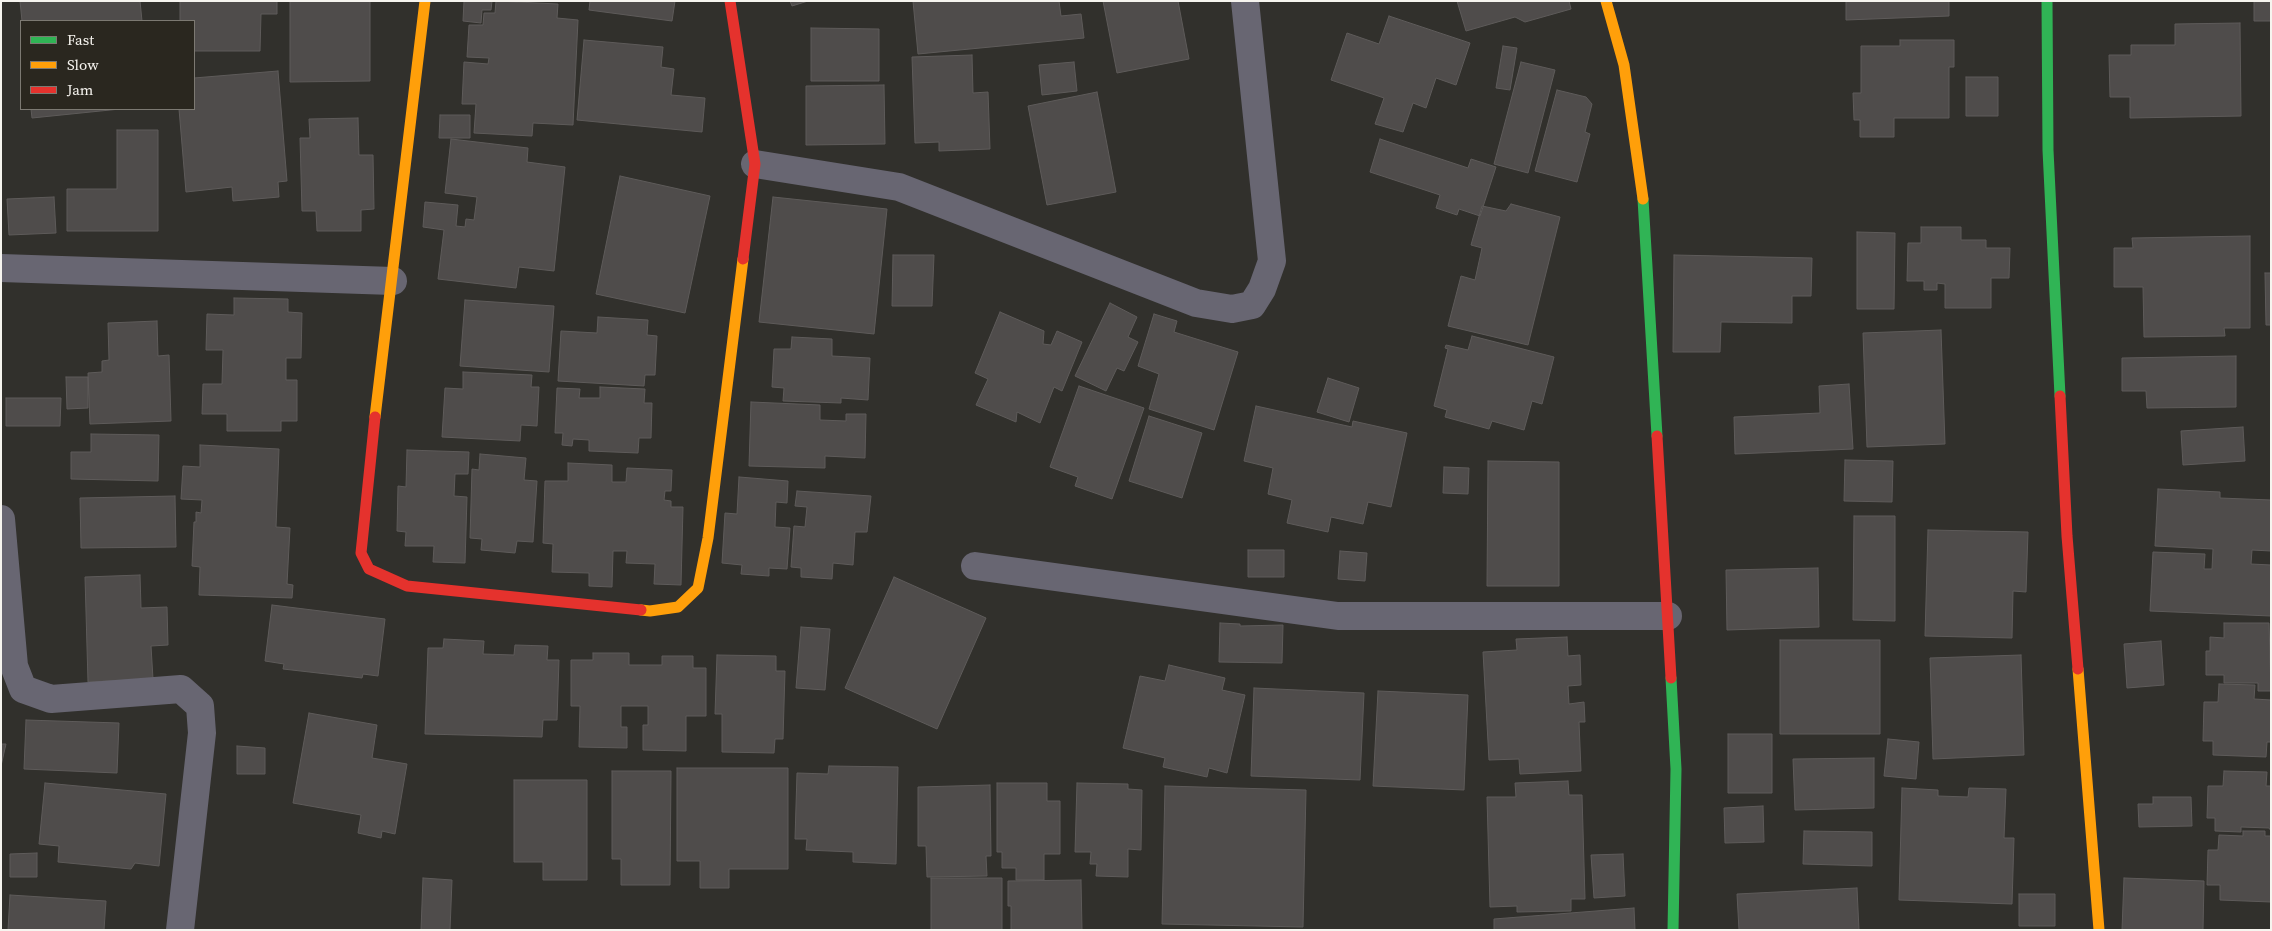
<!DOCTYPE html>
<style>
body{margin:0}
#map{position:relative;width:2272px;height:931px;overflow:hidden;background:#31302c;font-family:"Source Serif 4",serif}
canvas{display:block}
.frame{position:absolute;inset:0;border:2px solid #f6f4ef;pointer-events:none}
.legend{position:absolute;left:20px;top:20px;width:175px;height:90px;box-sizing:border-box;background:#2a271f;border:1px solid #7c7972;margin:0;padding:6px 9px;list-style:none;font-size:15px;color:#f6f4ef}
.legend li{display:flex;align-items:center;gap:10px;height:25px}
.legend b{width:25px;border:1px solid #7c7972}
</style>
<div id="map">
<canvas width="2272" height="931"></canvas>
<div class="frame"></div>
<ul class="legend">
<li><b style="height:6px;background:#30b455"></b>Fast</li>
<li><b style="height:6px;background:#ff9f0a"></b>Slow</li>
<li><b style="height:6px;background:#e5322d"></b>Jam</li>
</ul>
</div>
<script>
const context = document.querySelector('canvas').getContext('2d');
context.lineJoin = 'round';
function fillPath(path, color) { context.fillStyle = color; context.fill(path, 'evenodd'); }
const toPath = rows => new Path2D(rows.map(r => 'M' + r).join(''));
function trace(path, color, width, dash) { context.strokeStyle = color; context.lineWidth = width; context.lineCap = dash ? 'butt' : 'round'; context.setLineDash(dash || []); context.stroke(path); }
const building = toPath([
 [20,1,140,1,142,21,22,21,20,1],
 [180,1,277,1,277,14,261,14,260,51,194,51,194,21,180,21,180,1],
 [290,1,370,1,370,81,290,82,290,1],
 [464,1,492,1,491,10,482,10,481,23,463,21,464,1],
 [496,1,558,4,557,18,578,20,573,125,533,123,532,136,474,133,476,104,462,104,464,62,488,64,489,58,467,57,469,25,483,25,484,13,495,13,496,1],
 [590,1,675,1,672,21,589,10,590,1],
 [790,1,808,1,792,6,790,1],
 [913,1,1059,1,1061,16,1081,14,1084,38,918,54,913,1],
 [1103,1,1178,1,1189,59,1117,73,1103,1],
 [1457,1,1569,1,1571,9,1525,22,1515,17,1466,31,1457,1],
 [1846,1,1949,1,1949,16,1846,20,1846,1],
 [2254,1,2271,1,2271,21,2254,21,2254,1],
 [1389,16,1470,43,1456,85,1436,78,1426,108,1413,103,1403,132,1375,124,1384,98,1331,80,1347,33,1379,44,1389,16],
 [2240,23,2241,116,2130,118,2130,97,2110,97,2109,55,2131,55,2131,45,2175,45,2175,24,2240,23],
 [811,28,879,29,879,81,811,81,811,28],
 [584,40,663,47,661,67,674,69,671,95,705,98,702,132,577,120,584,40],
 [1900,40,1954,40,1954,67,1949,67,1949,118,1894,118,1894,137,1860,137,1860,120,1854,120,1853,93,1861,93,1861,46,1900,46,1900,40],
 [1503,46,1517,48,1510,90,1496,88,1503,46],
 [972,55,973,93,988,92,990,149,939,151,939,142,915,143,912,57,972,55],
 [1074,62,1077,91,1042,95,1039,65,1074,62],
 [1521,62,1555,70,1528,173,1494,164,1521,62],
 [278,71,287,181,278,182,279,197,233,201,232,187,186,192,179,109,194,109,194,78,278,71],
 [1966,77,1998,77,1998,116,1966,116,1966,77],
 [884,85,885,144,806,145,806,86,884,85],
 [1557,90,1586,97,1592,104,1585,132,1590,134,1577,182,1535,171,1557,90],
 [1097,92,1116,192,1047,205,1028,106,1097,92],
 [31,109,120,109,32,118,31,109],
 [440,115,470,115,470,138,439,138,440,115],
 [358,118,359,155,373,155,374,209,361,210,361,231,317,231,316,211,302,211,300,138,310,138,309,119,358,118],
 [117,130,158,130,158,231,67,231,67,189,117,189,117,130],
 [451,139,528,148,527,162,565,167,554,271,519,267,516,288,438,279,444,230,423,227,425,202,458,205,456,226,465,227,466,219,474,220,477,197,445,193,451,139],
 [1380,139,1468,168,1471,159,1496,167,1480,216,1459,209,1457,215,1436,208,1440,195,1370,172,1380,139],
 [620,176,710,196,685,313,596,294,620,176],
 [54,197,56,233,9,235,7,199,54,197],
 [773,197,887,209,874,334,759,322,773,197],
 [1511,204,1560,217,1528,345,1448,326,1461,276,1475,280,1482,248,1471,245,1482,206,1506,211,1511,204],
 [1921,227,1961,227,1961,240,1986,240,1986,248,2010,248,2009,278,1991,278,1991,308,1945,308,1945,284,1937,283,1937,290,1924,290,1924,281,1907,281,1908,243,1921,243,1921,227],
 [1857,232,1895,233,1894,309,1857,309,1857,232],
 [2250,236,2250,328,2224,328,2225,336,2144,337,2143,287,2114,287,2114,248,2133,248,2132,238,2250,236],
 [893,255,934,255,932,306,892,306,893,255],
 [1674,255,1812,258,1811,296,1792,296,1792,323,1721,322,1720,352,1673,352,1674,255],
 [2265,273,2271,273,2271,325,2266,325,2265,273],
 [234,298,288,299,288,312,302,313,301,358,286,358,286,380,297,380,297,421,281,421,281,431,227,431,227,414,202,414,203,384,222,384,223,350,206,350,207,314,234,315,234,298],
 [465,300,554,306,549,372,460,366,465,300],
 [1110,303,1137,317,1128,337,1138,342,1124,371,1117,368,1106,391,1075,376,1110,303],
 [1000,312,1044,331,1043,344,1051,345,1057,331,1082,342,1062,391,1054,387,1040,423,1017,412,1016,422,976,405,988,379,975,373,1000,312],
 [1154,314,1177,321,1174,332,1238,352,1214,430,1149,409,1159,374,1138,366,1154,314],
 [598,317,648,320,647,335,657,336,655,375,645,375,644,386,558,381,561,331,597,333,598,317],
 [157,321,158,356,169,355,171,421,90,424,88,373,102,372,102,361,109,360,108,323,157,321],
 [1941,330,1945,444,1867,447,1863,333,1941,330],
 [1472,336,1554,357,1542,404,1532,401,1524,430,1492,421,1489,429,1445,417,1447,410,1434,406,1448,349,1445,348,1446,345,1468,350,1472,336],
 [792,337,832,339,832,356,870,358,868,400,841,398,841,403,783,401,784,388,772,387,774,349,791,349,792,337],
 [2236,356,2236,407,2147,408,2146,391,2122,391,2122,358,2236,356],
 [463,372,532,375,531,387,539,387,537,426,521,425,520,441,442,437,445,388,463,389,463,372],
 [66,377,88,377,88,408,67,409,66,377],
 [1328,378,1359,388,1349,422,1317,412,1328,378],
 [1849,384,1853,449,1735,454,1734,417,1820,413,1819,386,1849,384],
 [1079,386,1144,408,1112,499,1075,486,1078,477,1050,467,1079,386],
 [600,387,645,389,644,403,652,403,651,438,639,438,638,453,589,451,589,440,573,439,572,446,562,445,563,433,555,433,557,388,580,389,579,398,600,398,600,387],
 [6,398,61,398,60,426,6,426,6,398],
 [751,402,820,405,820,420,846,421,846,414,866,414,865,458,825,456,825,468,749,466,751,402],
 [1256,406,1352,427,1353,421,1407,433,1391,507,1368,502,1363,524,1331,517,1328,532,1287,523,1292,500,1268,494,1273,468,1244,461,1256,406],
 [1149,416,1202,433,1182,498,1129,481,1149,416],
 [2243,427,2245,461,2183,465,2181,431,2243,427],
 [91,434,159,435,158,481,71,479,71,452,91,452,91,434],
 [200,445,279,449,276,527,290,528,287,584,293,585,292,598,199,595,200,567,192,566,194,522,196,522,196,512,201,513,202,500,181,499,183,466,200,467,200,445],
 [407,450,469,452,468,474,455,474,454,496,467,497,465,563,433,562,434,546,405,546,406,532,397,531,398,486,406,487,407,450],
 [480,454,526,458,524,480,537,481,533,542,517,541,515,553,481,550,482,539,470,538,472,469,479,470,480,454],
 [1845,460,1893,461,1892,502,1844,501,1845,460],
 [1488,461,1559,462,1559,586,1487,586,1488,461],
 [568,463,612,465,612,482,626,482,627,468,672,470,671,491,665,491,664,500,671,501,671,507,683,507,681,585,654,584,655,564,626,563,627,551,613,551,612,587,589,586,589,573,552,572,553,544,543,543,545,481,568,481,568,463],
 [1444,467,1469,468,1468,494,1443,493,1444,467],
 [739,477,788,481,787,503,776,502,775,527,790,528,787,569,769,568,769,576,741,574,742,565,722,563,725,513,737,514,739,477],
 [2158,489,2220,492,2220,498,2271,500,2271,551,2252,550,2251,564,2271,565,2271,616,2150,611,2153,552,2205,554,2204,569,2212,569,2213,549,2155,546,2158,489],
 [797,491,871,496,867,532,855,532,853,565,833,563,832,579,801,577,801,568,791,567,794,526,805,527,807,507,795,506,797,491],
 [175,496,176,547,81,548,80,498,175,496],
 [1854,516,1895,516,1895,621,1853,620,1854,516],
 [1928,530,2028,532,2026,592,2013,591,2012,638,1925,636,1928,530],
 [1248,550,1284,550,1284,577,1248,577,1248,550],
 [1340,551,1367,553,1365,581,1338,579,1340,551],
 [1818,568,1819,627,1727,630,1726,570,1818,568],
 [140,575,141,608,167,607,168,645,151,646,153,679,88,682,85,577,140,575],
 [894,577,986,618,937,729,845,688,894,577],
 [272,605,385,619,378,676,363,674,362,678,283,669,284,664,265,661,272,605],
 [1220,623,1240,624,1240,626,1283,625,1282,663,1219,662,1220,623],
 [2224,623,2269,623,2271,691,2258,691,2258,683,2224,683,2224,675,2206,675,2206,651,2210,651,2210,637,2224,638,2224,623],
 [801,627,830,629,825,690,796,688,801,627],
 [1567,637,1568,656,1580,655,1581,685,1568,686,1569,704,1584,702,1585,722,1579,722,1581,771,1520,774,1519,759,1489,760,1483,652,1517,650,1516,639,1567,637],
 [444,639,484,641,483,654,514,655,515,645,548,646,547,660,559,660,557,720,543,720,542,737,425,734,428,648,443,648,444,639],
 [1780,640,1880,640,1880,734,1780,734,1780,640],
 [2161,641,2164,685,2127,688,2124,644,2161,641],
 [593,653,629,653,629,665,662,665,662,656,693,656,693,668,706,668,706,716,686,716,686,751,643,750,643,725,648,725,648,706,621,706,621,727,627,727,627,748,579,747,580,706,571,706,571,660,593,660,593,653],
 [717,655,776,656,776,671,785,671,783,739,775,739,774,753,722,752,722,714,715,714,717,655],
 [2021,655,2024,755,1933,759,1930,658,2021,655],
 [1169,665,1225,678,1222,690,1245,695,1227,773,1209,768,1207,777,1163,767,1165,758,1123,748,1140,676,1165,681,1169,665],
 [2219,684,2255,685,2254,699,2271,700,2271,742,2267,742,2266,757,2213,755,2213,741,2203,741,2204,702,2218,702,2219,684],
 [1254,688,1364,693,1360,780,1251,776,1254,688],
 [1378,691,1468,695,1464,790,1373,786,1378,691],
 [309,713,377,725,372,758,407,764,395,834,382,831,381,838,358,833,361,815,293,803,309,713],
 [26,720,119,723,117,773,24,769,26,720],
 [1728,734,1772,734,1772,793,1728,793,1728,734],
 [1888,739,1919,742,1916,779,1884,776,1888,739],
 [1,744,6,744,1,766,1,744],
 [237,746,265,748,265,774,237,774,237,746],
 [1874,758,1874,808,1795,810,1793,759,1874,758],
 [829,766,898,767,896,864,853,862,853,852,806,850,807,839,795,839,797,773,828,774,829,766],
 [677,768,788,768,788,869,729,869,729,888,700,888,700,861,677,861,677,768],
 [612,771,671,771,670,885,621,885,621,859,612,859,612,771],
 [2224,771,2267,772,2266,786,2271,786,2271,831,2269,828,2241,827,2241,832,2215,831,2215,818,2207,818,2208,786,2223,786,2224,771],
 [514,780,587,780,587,880,543,880,543,862,514,862,514,780],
 [1568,781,1569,795,1582,795,1585,899,1571,899,1571,911,1517,912,1517,906,1490,907,1487,797,1516,797,1515,783,1568,781],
 [45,783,166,794,159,866,135,863,131,869,58,862,59,846,39,844,45,783],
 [997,783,1047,783,1047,801,1060,801,1060,854,1044,854,1044,880,1016,880,1016,868,1002,868,1002,852,997,852,997,783],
 [1077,783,1128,784,1128,789,1142,790,1141,850,1128,849,1128,877,1096,876,1097,864,1090,864,1091,852,1075,852,1077,783],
 [990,785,991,856,986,856,987,876,927,877,926,846,918,846,918,787,990,785],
 [1165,786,1306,790,1303,927,1162,924,1165,786],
 [1902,788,1938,790,1938,796,1968,797,1969,788,2006,789,2004,838,2014,838,2012,904,1899,900,1902,788],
 [2153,797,2191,797,2192,826,2139,827,2138,804,2153,804,2153,797],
 [1763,806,1764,842,1725,843,1724,808,1763,806],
 [1804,831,1872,832,1872,866,1803,864,1804,831],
 [2243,831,2265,831,2265,836,2271,836,2271,902,2220,900,2220,885,2207,885,2208,850,2218,850,2219,835,2243,836,2243,831],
 [37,853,37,877,10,877,10,854,37,853],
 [1623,854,1625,896,1594,898,1591,855,1623,854],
 [423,878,452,880,450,930,421,930,423,878],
 [931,878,1002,878,1002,930,931,930,931,878],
 [2124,878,2204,881,2203,930,2122,930,2124,878],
 [1081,880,1082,930,1011,930,1011,906,1008,906,1008,881,1081,880],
 [1857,888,1859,930,1739,930,1737,894,1857,888],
 [2019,894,2055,894,2055,926,2019,926,2019,894],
 [10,895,106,901,104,930,8,930,10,895],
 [1634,908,1635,930,1494,930,1494,919,1634,908]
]);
fillPath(building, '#4f4c4b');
trace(building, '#5e5b5a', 1);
trace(toPath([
 [755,164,899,187,1196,303,1232,309,1252,305,1262,289,1272,261,1245,1],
 [1,268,393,281],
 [1,519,14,666,23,689,51,699,181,689,200,706,202,733,180,930],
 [975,566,1338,616,1668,616]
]), '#686672', 28);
trace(toPath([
 [2047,1,2048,150,2060,396],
 [1643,199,1657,436],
 [1671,678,1676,769,1673,930]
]), '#30b455', 11);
trace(toPath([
 [1606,1,1624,65,1643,199],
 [375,417,425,1],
 [641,610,650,611,678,607,698,588,708,538,743,259],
 [2078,669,2099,930]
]), '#ff9f0a', 11);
trace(toPath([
 [730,1,755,164,743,259],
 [2060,396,2067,536,2078,669],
 [375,417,361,553,369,569,407,586,641,610],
 [1657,436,1671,678]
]), '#e5322d', 11);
</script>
